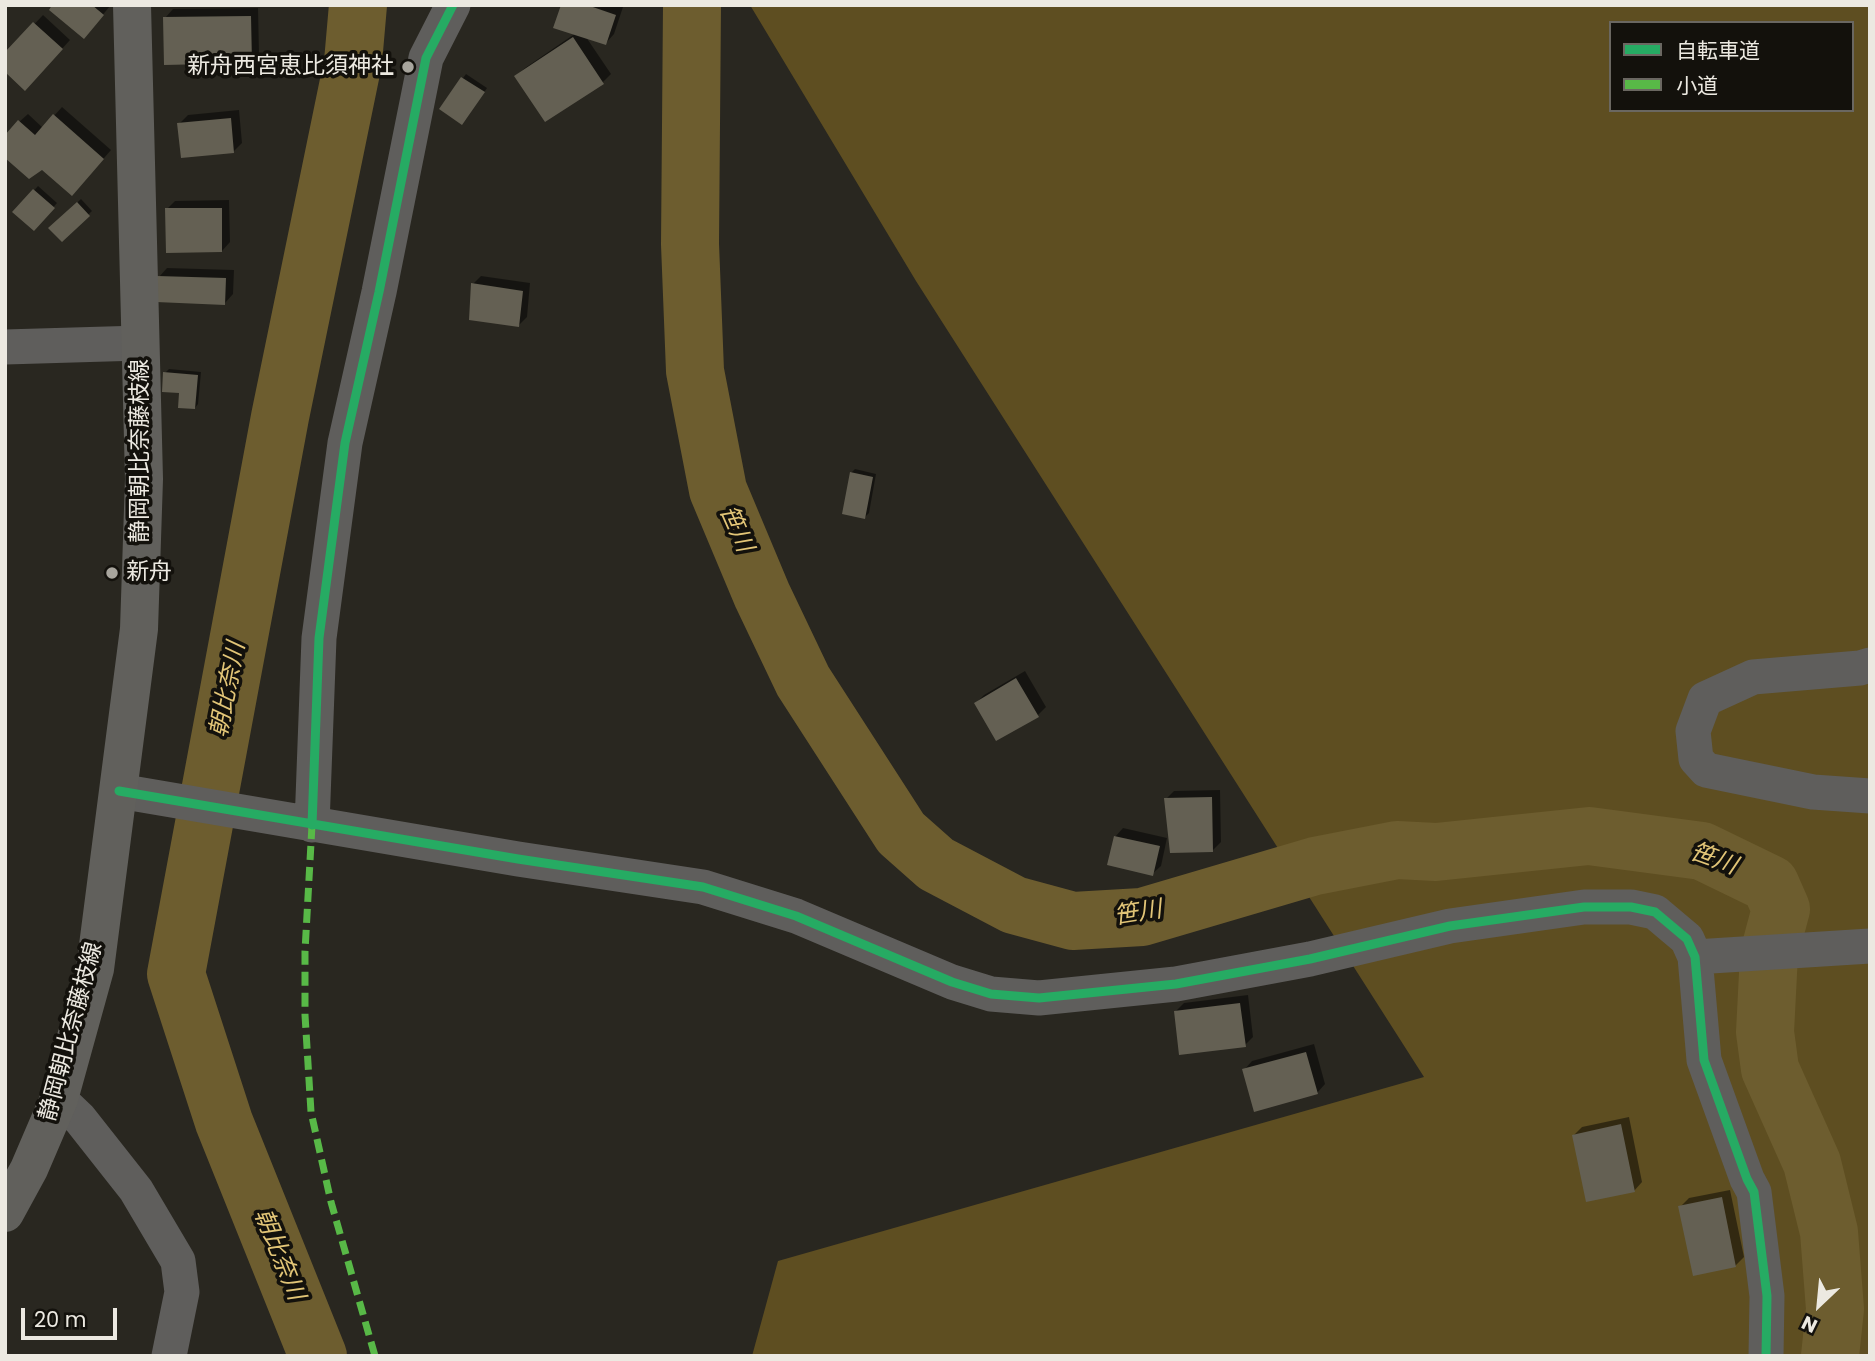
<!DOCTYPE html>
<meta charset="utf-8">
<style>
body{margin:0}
#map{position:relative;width:1875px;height:1361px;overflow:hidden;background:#292720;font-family:Poppins,"Noto Sans JP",sans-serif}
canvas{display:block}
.frame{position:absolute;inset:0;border:7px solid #ece9e1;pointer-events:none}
.legend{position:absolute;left:1609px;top:21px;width:245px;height:91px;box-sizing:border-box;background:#13110c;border:2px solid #6a6761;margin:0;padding:9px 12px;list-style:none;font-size:21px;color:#ece9e1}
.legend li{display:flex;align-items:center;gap:14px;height:35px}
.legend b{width:35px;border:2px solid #6a6761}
.north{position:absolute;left:1784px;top:1270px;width:70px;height:70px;-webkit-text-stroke:5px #13110c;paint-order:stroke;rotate:206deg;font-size:19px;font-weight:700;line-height:28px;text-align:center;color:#ece9e1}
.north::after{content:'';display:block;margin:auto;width:24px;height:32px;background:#ece9e1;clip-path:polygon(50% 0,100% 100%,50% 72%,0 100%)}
.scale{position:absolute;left:21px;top:1308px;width:96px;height:32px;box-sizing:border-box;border:4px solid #ece9e1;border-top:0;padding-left:9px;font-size:21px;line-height:24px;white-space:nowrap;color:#ece9e1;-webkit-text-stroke:5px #13110c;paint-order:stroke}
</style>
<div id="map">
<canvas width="1875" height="1361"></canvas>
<div class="frame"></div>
<ul class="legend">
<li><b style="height:9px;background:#26ab63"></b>自転車道</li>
<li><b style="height:9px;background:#58b947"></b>小道</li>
</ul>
<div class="north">N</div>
<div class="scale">20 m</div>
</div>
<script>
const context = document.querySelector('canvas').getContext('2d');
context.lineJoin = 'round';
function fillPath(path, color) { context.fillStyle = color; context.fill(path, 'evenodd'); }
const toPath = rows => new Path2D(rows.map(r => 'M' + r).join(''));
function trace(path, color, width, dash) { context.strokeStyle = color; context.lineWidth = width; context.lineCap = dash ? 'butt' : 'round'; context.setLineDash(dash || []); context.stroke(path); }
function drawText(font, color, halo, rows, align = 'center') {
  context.font = font + ' Poppins,"Noto Sans JP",sans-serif'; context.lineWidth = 7; context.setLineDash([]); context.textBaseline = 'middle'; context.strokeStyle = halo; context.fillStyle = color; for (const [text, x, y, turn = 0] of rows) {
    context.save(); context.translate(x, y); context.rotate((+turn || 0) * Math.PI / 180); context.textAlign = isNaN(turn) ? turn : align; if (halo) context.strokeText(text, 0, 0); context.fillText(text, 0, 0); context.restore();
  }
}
fillPath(toPath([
 [750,5,1870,5,1870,1356,752,1356,778,1261,1424,1077,916,281],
 [1611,23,1852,23,1852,110,1611,110]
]), '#5e4e21');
fillPath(toPath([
 [55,5,110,5,110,6,92,28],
 [562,5,623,7,614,34,606,43,586,37,611,74,603,82,516,76,525,68,576,33],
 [258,8,259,53,251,62,165,18,173,9],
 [43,15,70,40,34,80,5,55],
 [466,74,487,88,466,119,441,108],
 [62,107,111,150,80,186,42,168,19,122,28,114,43,128],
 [239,110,242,143,234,151,179,124,188,115],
 [38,186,57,203,34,229,15,212],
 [81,199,92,211,62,240,51,228],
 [229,200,230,242,222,251,167,209,175,201],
 [167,268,234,270,233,294,225,303,159,277],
 [481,276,530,283,527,317,519,325,473,284],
 [169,369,201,372,198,404,195,408,165,373],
 [855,469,876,474,869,513,865,517,851,473],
 [1025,671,1046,707,1038,715,976,703,984,695],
 [1220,790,1221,842,1213,850,1166,799,1174,791],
 [1123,828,1167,838,1161,866,1152,874,1115,837],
 [1248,995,1253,1037,1245,1045,1176,1011,1184,1003],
 [1314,1044,1325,1084,1317,1093,1244,1070,1252,1061],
 [1629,1117,1642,1182,1634,1191,1574,1135,1582,1127],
 [1730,1190,1744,1257,1735,1266,1680,1207,1689,1198]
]), '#0007');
trace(toPath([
 [692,5,690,244,695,371,718,490,762,595,803,681,901,833,936,864,1014,905,1073,921,1142,917,1315,866,1397,850,1436,852,1589,836,1702,851,1770,884,1781,909,1769,954,1765,1032,1770,1069,1812,1163,1829,1232,1835,1309,1830,1356],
 [318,1356,224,1122,176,974,280,417,353,62,358,5]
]), '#6d5d2f', 58);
fillPath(toPath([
 [52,5,92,5,104,15,84,39,49,10],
 [561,5,587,5,616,15,606,45,553,28],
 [251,16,252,63,164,65,163,17],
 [33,22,63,49,25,91,5,72,5,52],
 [573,37,604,84,545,122,514,76],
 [461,77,485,92,462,125,439,109],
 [53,114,104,159,72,196,42,170,29,179,5,158,5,135,18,120,35,135],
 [231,118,234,153,181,158,177,123],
 [33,189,55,208,34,231,12,212],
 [77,202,90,216,62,242,48,228],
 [165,208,222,208,222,252,166,253],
 [157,276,226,278,225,305,156,302],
 [471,283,523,291,519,327,469,320],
 [163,372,198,375,195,409,178,408,179,393,162,392],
 [850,472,873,477,865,519,842,514],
 [1016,678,1039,717,996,741,974,703],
 [1212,797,1213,852,1170,853,1164,798],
 [1114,836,1160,846,1153,876,1107,865],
 [1240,1003,1246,1047,1179,1055,1174,1011],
 [1306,1052,1318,1094,1254,1112,1242,1069],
 [1621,1124,1635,1192,1586,1202,1572,1135],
 [1722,1197,1736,1267,1693,1276,1678,1206]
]), '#646053');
trace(toPath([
 [5,347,141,343],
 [1870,665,1860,668,1753,677,1705,699,1693,731,1696,759,1706,770,1813,792,1870,796],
 [119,791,518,859,703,887,796,916,952,982,991,994,1039,998,1176,984,1310,959,1450,926,1584,907,1631,907,1655,912,1687,939,1695,957,1704,1060,1747,1179,1754,1192,1767,1296,1766,1356],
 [312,825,319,638,345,443,379,292,426,58,453,5],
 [1695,957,1870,946],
 [59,1099,80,1119,136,1190,178,1261,182,1292,169,1356]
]), '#5f5e5c', 35);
trace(toPath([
 [5,1213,29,1169,59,1099,95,969,139,629,144,479,132,5]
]), '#61605c', 38);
trace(toPath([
 [312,825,305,951,305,1015,311,1112,331,1202,375,1356]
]), '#58b947', 7, [14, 7]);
trace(toPath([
 [119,791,518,859,703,887,796,916,952,982,991,994,1039,998,1176,984,1310,959,1450,926,1584,907,1631,907,1655,912,1687,939,1695,957,1704,1060,1747,1179,1754,1192,1767,1296,1766,1356],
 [312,825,319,638,345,443,379,292,426,58,453,5]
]), '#26ab63', 9);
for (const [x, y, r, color] of [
 [408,67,7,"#a8a59d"],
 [112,573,7,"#a8a59d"]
]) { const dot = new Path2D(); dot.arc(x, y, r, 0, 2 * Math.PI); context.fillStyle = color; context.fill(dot); trace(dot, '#13110c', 2.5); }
drawText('23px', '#ece9e1', '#13110c', [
 ["新舟西宮恵比須神社",394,67],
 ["新舟",126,573,"left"]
], 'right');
drawText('23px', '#ece9e1', '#13110c', [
 ["静岡朝比奈藤枝線",141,451,-90],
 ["静岡朝比奈藤枝線",72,1032,-75]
]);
drawText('italic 24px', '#e2c577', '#13110c', [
 ["笹川",735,529,66],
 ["朝比奈川",229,690,-79],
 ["笹川",1713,860,20],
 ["笹川",1138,914,-9],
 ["朝比奈川",278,1255,68]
]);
</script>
